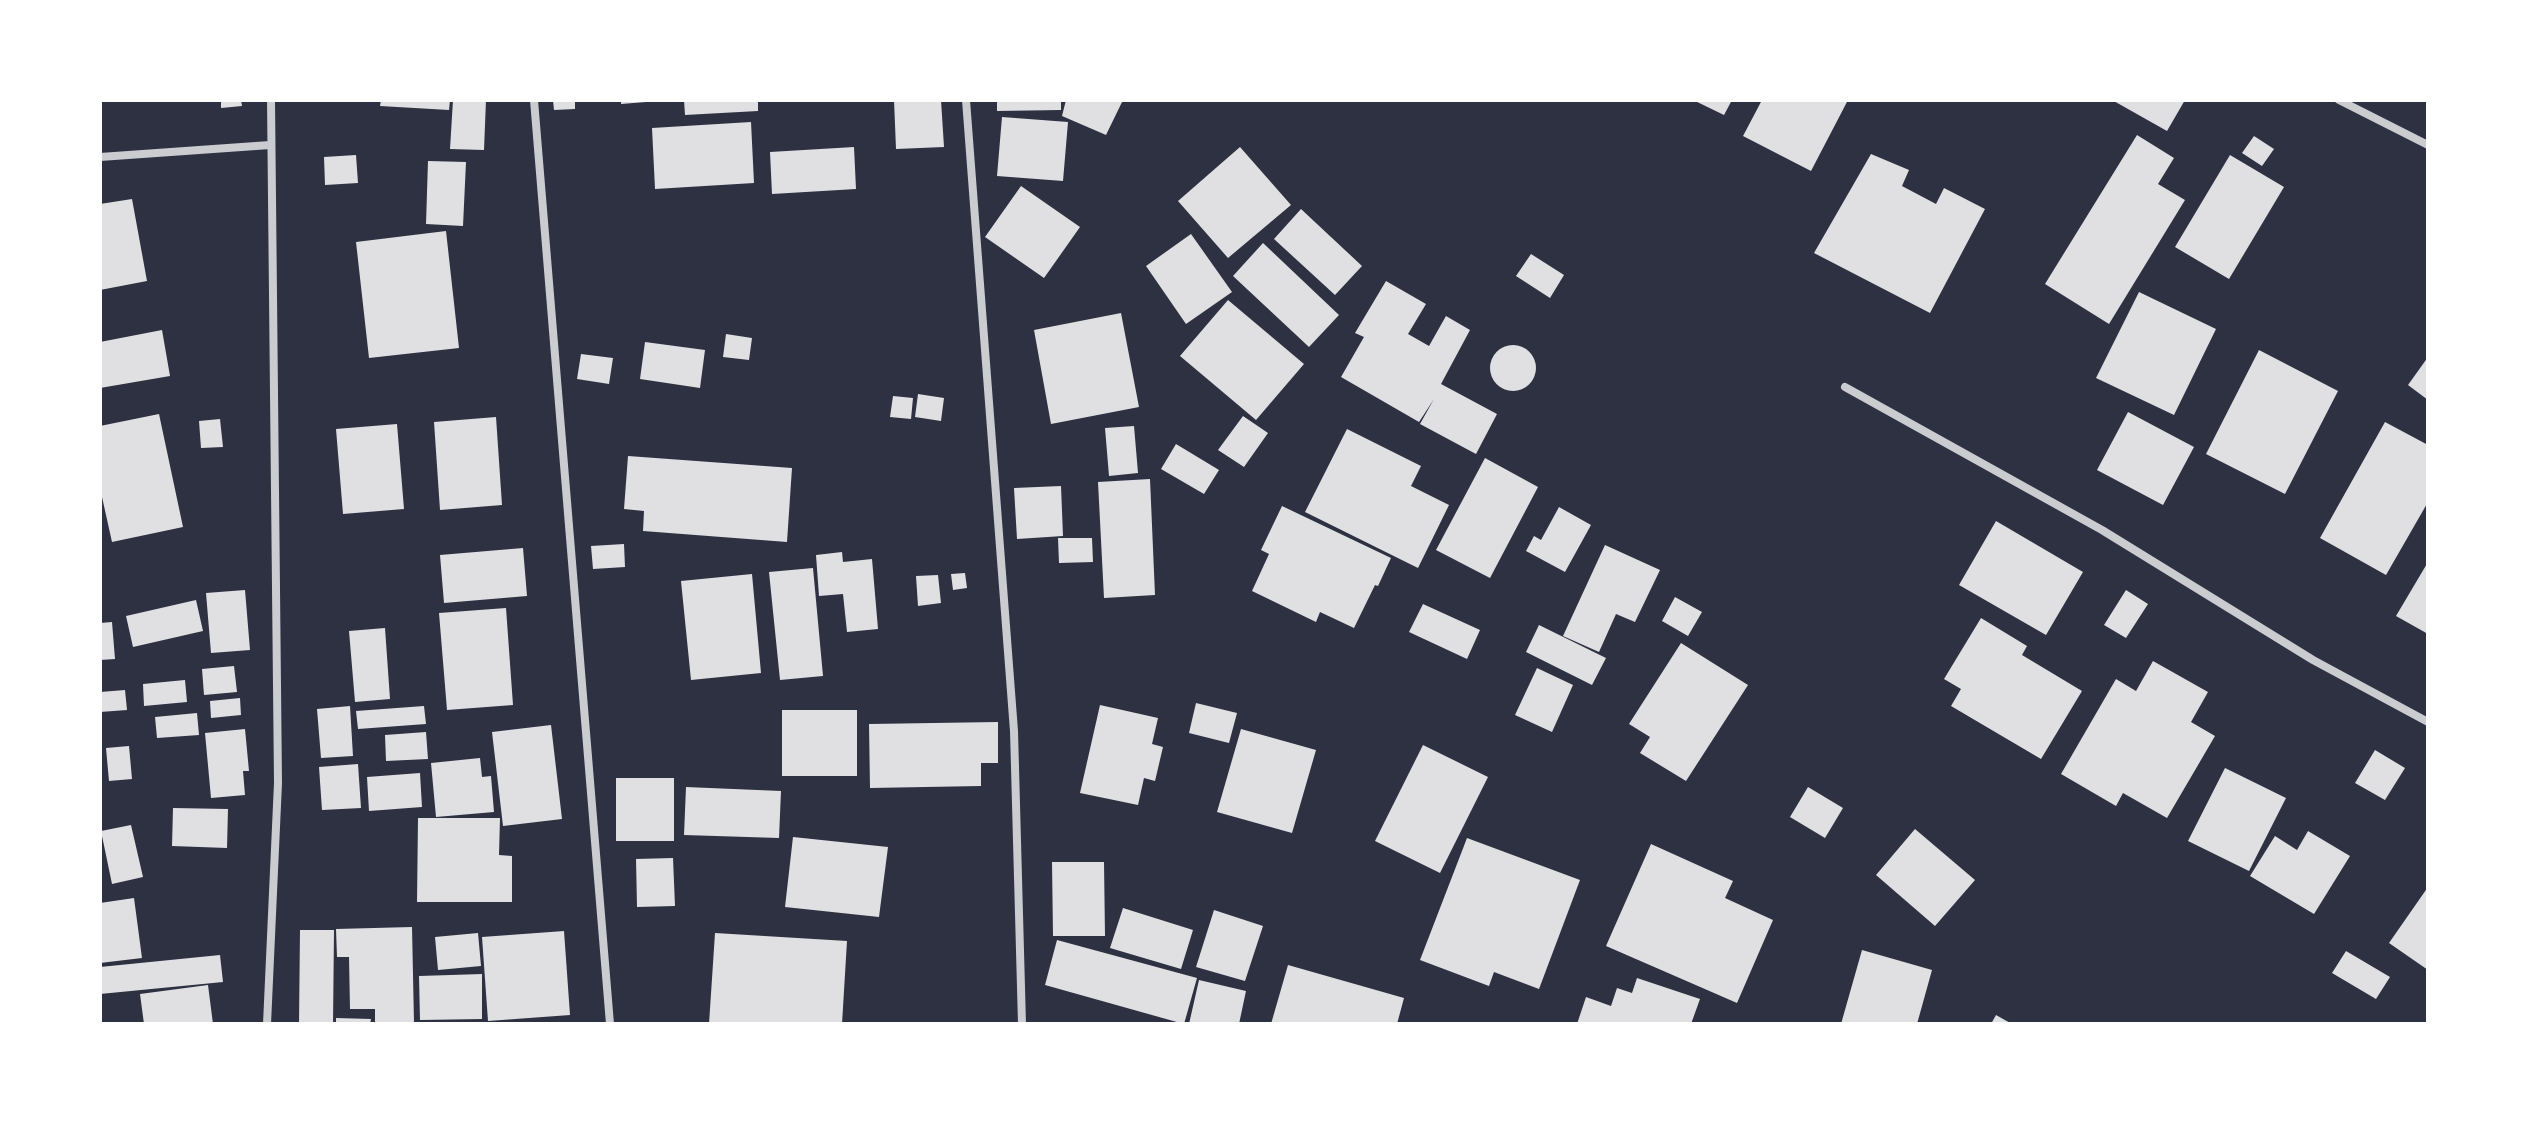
<!DOCTYPE html>
<style>
body{margin:0}
#map{position:relative;width:2528px;height:1124px;overflow:hidden;background:#2d3142;font-family:"PT Sans Narrow",sans-serif}
canvas{display:block}
.frame{position:absolute;inset:0;border:102px solid #fff;pointer-events:none}
</style>
<div id="map">
<canvas width="2528" height="1124"></canvas>
<div class="frame"></div>
</div>
<script>
const context = document.querySelector('canvas').getContext('2d');
context.lineJoin = 'round';
function fillPath(path, color) { context.fillStyle = color; context.fill(path, 'evenodd'); }
const toPath = rows => new Path2D(rows.map(r => 'M' + r).join(''));
function trace(path, color, width, dash) { context.strokeStyle = color; context.lineWidth = width; context.lineCap = dash ? 'butt' : 'round'; context.setLineDash(dash || []); context.stroke(path); }
fillPath(toPath([
 [221,100,241,100,242,106,221,108],
 [381,100,450,100,449,110,380,106],
 [453,100,486,100,484,150,450,149],
 [553,100,575,100,575,109,554,110],
 [621,100,646,100,646,102,621,104],
 [684,100,758,100,758,111,685,115],
 [894,100,941,100,944,147,896,149],
 [997,100,1061,100,1061,110,997,111],
 [1066,100,1123,100,1106,135,1062,116],
 [1693,100,1732,100,1724,115],
 [1762,100,1848,100,1811,171,1743,136],
 [2112,100,2185,100,2167,131],
 [1002,117,1068,122,1063,181,997,176],
 [751,122,754,183,655,189,652,128],
 [2137,135,2174,158,2158,184,2185,200,2109,324,2045,284],
 [2254,136,2274,149,2262,166,2242,153],
 [854,147,856,189,772,194,770,152],
 [1240,147,1291,205,1228,258,1178,201],
 [1871,154,1909,170,1902,186,1936,204,1944,188,1985,209,1930,313,1814,253],
 [356,155,358,183,325,185,324,157],
 [2230,155,2284,187,2229,279,2175,247],
 [428,161,466,162,463,226,426,224],
 [1021,186,1080,227,1044,278,985,237],
 [132,199,147,281,100,290,100,204],
 [1301,209,1362,266,1335,295,1274,239],
 [446,231,459,348,369,358,356,242],
 [1191,234,1232,292,1186,324,1146,266],
 [1263,243,1339,315,1309,347,1233,276],
 [1531,254,1564,275,1550,298,1516,276],
 [1386,281,1426,304,1408,334,1429,346,1446,316,1470,330,1441,384,1497,414,1476,454,1420,424,1434,399,1419,422,1341,377,1364,337,1355,333],
 [2139,292,2216,329,2174,415,2096,378],
 [1228,300,1304,364,1256,420,1180,356],
 [1121,313,1139,407,1051,424,1034,330],
 [162,330,170,376,100,388,100,342],
 [726,334,752,338,749,360,723,357],
 [645,342,705,350,700,388,640,379],
 '1490 368a23 23 0 1 1 46 0a23 23 0 1 1-46 0Z',
 [2259,350,2338,391,2285,494,2206,454],
 [581,354,613,358,609,384,577,379],
 [2428,357,2428,400,2408,385],
 [918,394,944,398,941,421,915,417],
 [893,396,913,398,911,419,890,417],
 [2128,412,2194,447,2163,505,2097,470],
 [159,414,183,527,112,542,100,488,100,426],
 [1243,416,1268,433,1244,467,1218,450],
 [496,417,502,505,440,510,434,422],
 [220,419,223,447,201,448,199,421],
 [2385,422,2428,445,2428,502,2386,575,2320,538],
 [397,424,404,509,343,514,336,429],
 [1134,426,1138,473,1109,476,1105,428],
 [1347,429,1421,466,1411,486,1449,505,1418,568,1305,512],
 [1176,444,1219,470,1204,494,1161,469],
 [628,456,792,468,787,542,643,531,644,511,624,509],
 [1485,458,1538,487,1490,578,1436,550],
 [1150,479,1155,595,1104,598,1098,482],
 [1061,486,1063,536,1017,539,1014,488],
 [1282,506,1391,558,1378,586,1375,585,1354,628,1320,612,1316,622,1252,591,1269,554,1261,550],
 [1559,507,1591,525,1565,572,1526,551,1534,536,1541,540],
 [1996,521,2083,572,2046,635,1959,585],
 [1058,538,1092,538,1093,562,1059,563],
 [624,544,625,567,593,569,591,546],
 [1605,545,1660,570,1635,622,1616,614,1599,652,1563,636],
 [523,548,527,596,444,603,440,555],
 [842,552,843,562,872,559,878,629,847,632,843,594,819,596,816,555],
 [2428,562,2428,634,2396,616],
 [813,568,823,676,780,680,769,572],
 [965,573,967,588,953,590,951,574],
 [752,574,761,673,691,680,681,581],
 [938,575,941,603,918,606,916,576],
 [245,590,250,650,211,653,206,593],
 [2126,590,2148,604,2126,638,2104,625],
 [1675,597,1702,612,1688,636,1662,621],
 [196,600,203,631,133,647,126,616],
 [1423,604,1480,630,1467,659,1409,632],
 [506,608,513,705,447,710,439,613],
 [1981,618,2027,646,2022,655,2082,691,2041,759,1951,706,1961,689,1944,679],
 [112,622,115,659,100,660,100,623],
 [1539,625,1606,658,1592,685,1526,652],
 [385,628,390,699,355,702,349,631],
 [1681,643,1748,685,1686,781,1640,753,1650,737,1629,724],
 [2153,661,2208,692,2191,722,2215,736,2167,818,2123,793,2116,806,2061,774,2116,679,2136,691],
 [234,666,237,692,204,695,202,669],
 [1537,668,1573,685,1552,732,1515,715],
 [185,680,187,702,144,706,143,684],
 [125,690,127,710,100,712,100,692],
 [240,698,241,715,211,718,210,701],
 [1196,703,1237,713,1229,743,1189,733],
 [1100,705,1158,718,1152,744,1163,747,1155,781,1144,778,1138,805,1080,793],
 [350,706,353,756,321,758,317,709],
 [424,706,426,724,358,729,356,711],
 [782,710,857,710,857,776,782,776],
 [197,713,199,735,157,738,155,717],
 [998,722,998,763,981,763,981,786,870,788,869,724],
 [551,725,562,819,503,826,492,732],
 [245,729,249,771,243,771,245,795,211,798,205,733],
 [1241,729,1316,750,1292,833,1217,812],
 [426,732,428,759,386,761,385,735],
 [1423,745,1488,777,1440,873,1375,841],
 [129,746,132,779,109,781,106,748],
 [2375,750,2405,768,2385,800,2355,783],
 [480,758,482,777,491,776,494,812,436,817,431,763],
 [358,764,361,808,322,810,319,767],
 [2225,768,2286,798,2249,871,2188,841],
 [420,773,422,807,369,811,367,777],
 [616,778,674,778,674,841,616,841],
 [686,787,781,791,779,838,684,835],
 [1808,787,1843,808,1825,838,1790,817],
 [173,808,228,809,227,848,172,846],
 [418,818,500,818,499,855,512,856,512,902,417,902],
 [131,825,143,877,112,884,101,831],
 [1915,829,1975,880,1935,926,1876,875],
 [2308,831,2350,856,2314,914,2250,876,2275,836,2297,850],
 [793,837,888,847,879,917,785,907],
 [1467,838,1580,880,1539,989,1494,972,1489,986,1420,960],
 [1651,844,1733,881,1725,898,1773,920,1737,1003,1606,946],
 [673,858,675,906,637,907,636,859],
 [1052,862,1104,862,1105,936,1053,936],
 [2428,887,2428,970,2389,943],
 [134,898,142,958,100,963,100,903],
 [1123,908,1193,930,1181,969,1110,948],
 [1214,910,1263,926,1245,981,1196,967],
 [412,927,414,1023,375,1023,375,1009,350,1009,349,957,337,957,336,929],
 [300,930,334,930,333,1024,299,1024],
 [564,931,570,1015,488,1021,482,937],
 [478,933,481,966,438,970,435,937],
 [715,933,847,941,842,1024,709,1024],
 [1057,940,1197,978,1184,1024,1045,985],
 [1862,950,1932,970,1917,1024,1841,1024],
 [2346,951,2390,977,2376,999,2332,973],
 [220,955,223,982,100,994,100,967],
 [1288,965,1404,998,1397,1024,1271,1024],
 [482,974,482,1019,420,1020,419,976],
 [1637,978,1700,999,1691,1024,1577,1024,1586,997,1611,1006,1617,988,1632,993],
 [1199,980,1246,991,1239,1024,1189,1024],
 [208,985,213,1024,144,1024,140,994],
 [1996,1015,2012,1024,1991,1024],
 [336,1018,371,1019,370,1024,336,1024]
]), '#e0e0e3');
trace(toPath([
 [534,100,610,1024],
 [966,100,1014,731,1022,1024],
 [2339,100,2428,145],
 [100,157,270,145],
 [1845,387,2102,530,2313,660,2428,722],
 [267,1024,278,783,271,100]
]), '#caccd0', 8);
</script>
